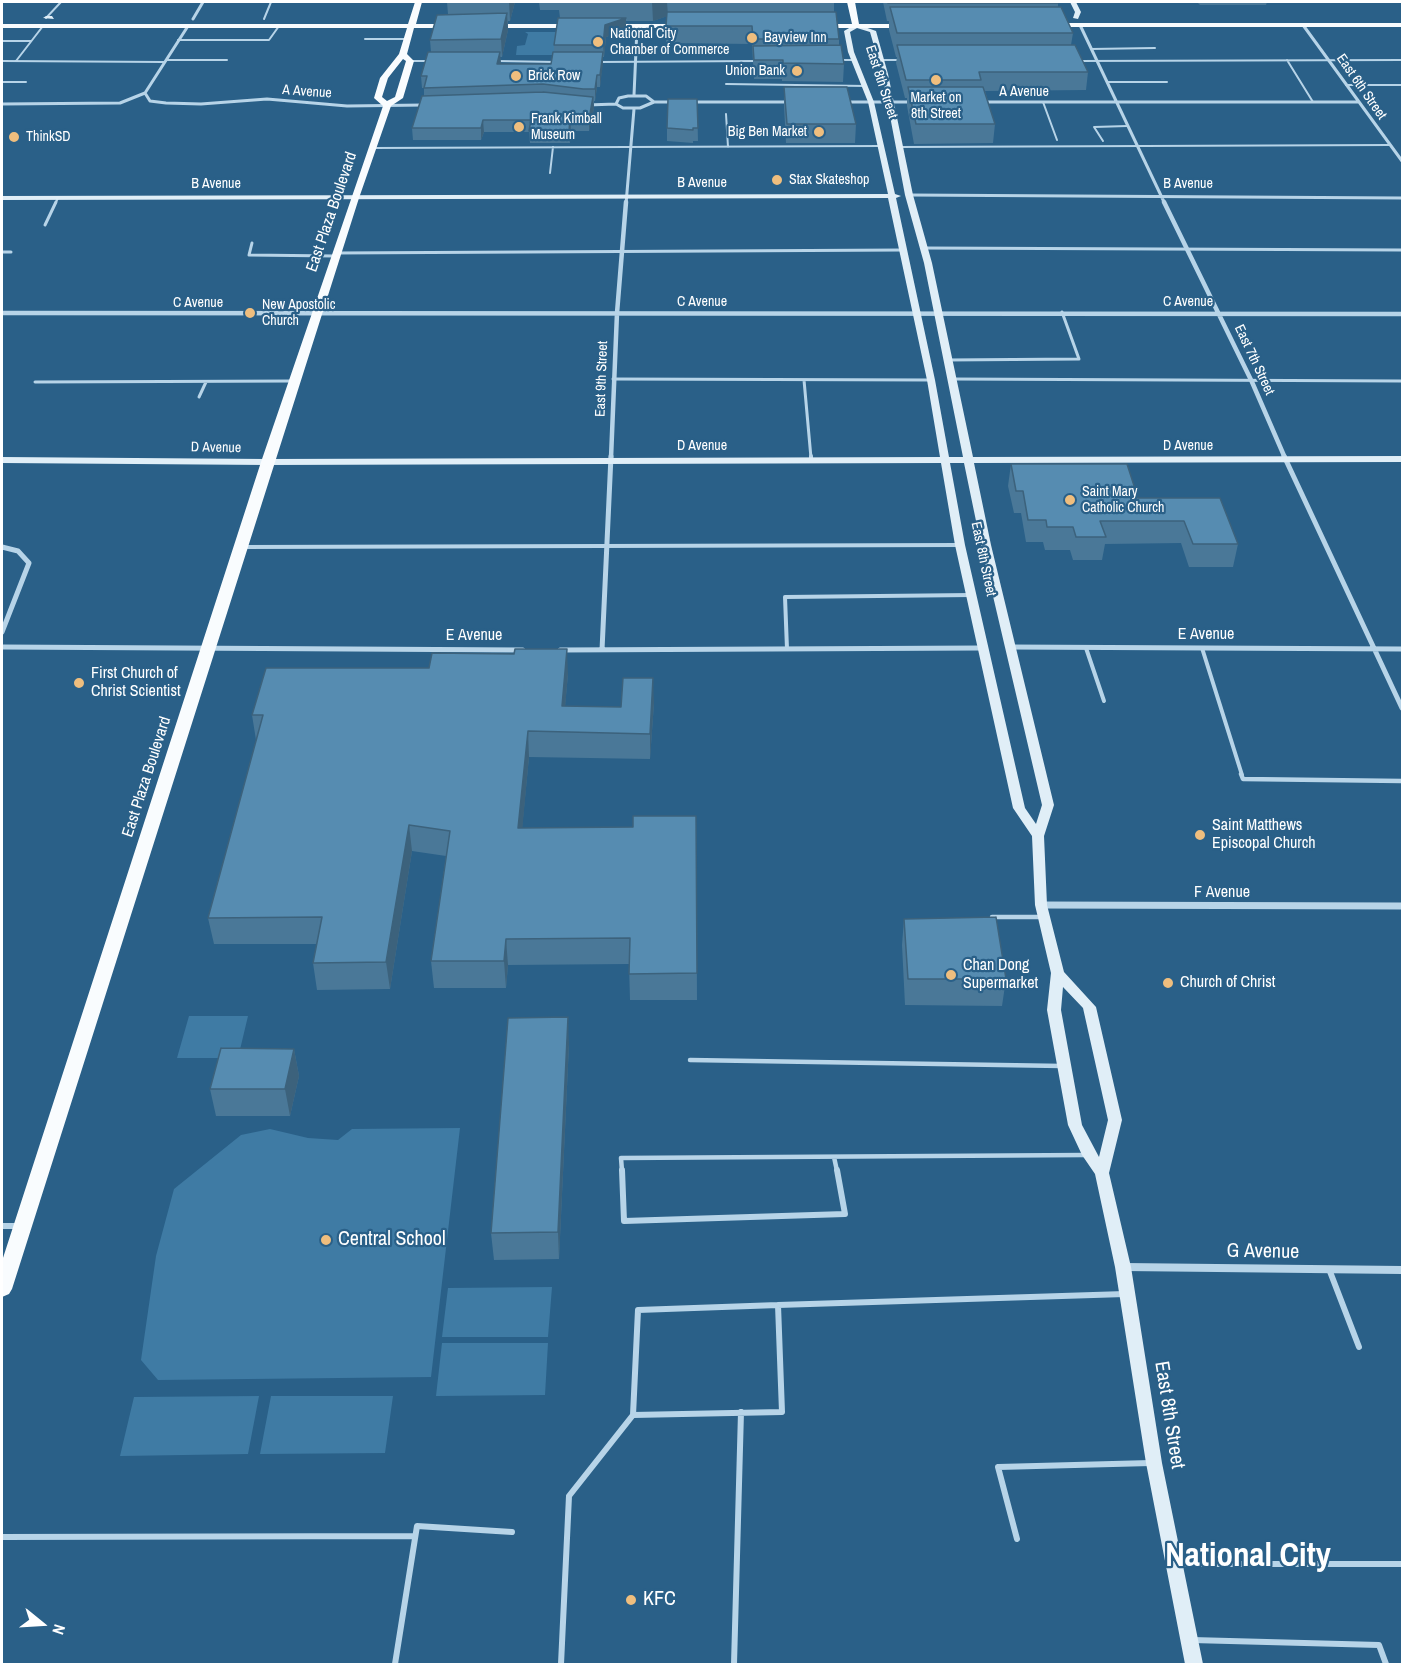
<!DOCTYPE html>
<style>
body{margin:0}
#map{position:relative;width:1404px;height:1666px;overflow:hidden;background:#2a6088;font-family:"Archivo Narrow",sans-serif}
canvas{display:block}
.frame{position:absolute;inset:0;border:3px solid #fff;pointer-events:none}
.north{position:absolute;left:12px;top:1594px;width:60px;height:60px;-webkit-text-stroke:4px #2a6088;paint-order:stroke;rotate:108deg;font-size:16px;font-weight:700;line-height:24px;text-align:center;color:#fff}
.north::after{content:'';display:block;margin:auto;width:21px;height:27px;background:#fff;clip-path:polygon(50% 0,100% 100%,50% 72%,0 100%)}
</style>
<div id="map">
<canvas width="1404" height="1666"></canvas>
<div class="frame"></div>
<div class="north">N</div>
</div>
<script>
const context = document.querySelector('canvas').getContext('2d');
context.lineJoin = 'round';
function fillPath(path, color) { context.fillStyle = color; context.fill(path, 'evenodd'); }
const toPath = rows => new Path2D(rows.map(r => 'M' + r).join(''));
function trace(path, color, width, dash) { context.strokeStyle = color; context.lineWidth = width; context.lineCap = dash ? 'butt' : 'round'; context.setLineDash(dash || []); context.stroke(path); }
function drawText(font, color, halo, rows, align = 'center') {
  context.font = font + ' "Archivo Narrow",sans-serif'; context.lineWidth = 4.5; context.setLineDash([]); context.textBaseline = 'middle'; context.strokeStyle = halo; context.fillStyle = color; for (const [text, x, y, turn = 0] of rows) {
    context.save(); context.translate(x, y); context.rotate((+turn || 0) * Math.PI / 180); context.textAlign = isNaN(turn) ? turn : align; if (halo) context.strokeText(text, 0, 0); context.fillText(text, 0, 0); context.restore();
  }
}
fillPath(toPath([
 [525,32,558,32,554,55,516,55,517,46,525,45,528,34],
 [189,1016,248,1016,238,1058,177,1058],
 [460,1128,431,1377,158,1380,141,1360,156,1256,174,1189,241,1135,270,1129,308,1138,338,1140,352,1129],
 [552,1287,548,1337,442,1337,448,1288],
 [442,1343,548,1343,545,1395,436,1396],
 [259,1396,248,1454,120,1456,134,1397],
 [271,1396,393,1396,385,1453,260,1454]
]), '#3f7ba4');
trace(toPath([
 [46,18,61,2],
 [264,19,271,2],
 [365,39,408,39],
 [178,40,269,40,279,26],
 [2,41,31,41],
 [1091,49,1155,48],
 [166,60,227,60],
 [839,60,855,60],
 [880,60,902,60],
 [1287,60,1313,102],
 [2,61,164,62],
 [16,61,43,26],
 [410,61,431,61],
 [497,61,557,62],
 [1078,61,1402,60],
 [599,62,758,61],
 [2,82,26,82],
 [1107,82,1167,82],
 [726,84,866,86],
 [1346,85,1402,85],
 [1043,102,1057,140],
 [726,114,728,147],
 [1103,141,1094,127,1127,126],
 [899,147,1390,145],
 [373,148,881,146],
 [550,173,553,147],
 [55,204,58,198]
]), '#b7d4e8', 2);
trace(toPath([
 [45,225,56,202],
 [252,243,249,255,335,256],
 [924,248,1402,250],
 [2,252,11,252],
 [336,253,903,250],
 [947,360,1079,359,1062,312],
 [613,379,931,380],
 [952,379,1402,381],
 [804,380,811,458],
 [35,382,293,381],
 [199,397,206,382]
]), '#b7d4e8', 3);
trace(toPath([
 [811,456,811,460],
 [243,547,960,545],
 [1086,648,1104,701],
 [1202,648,1242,775],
 [787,649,785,597,972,595]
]), '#b7d4e8', 4);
trace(toPath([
 [1241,774,1243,779,1402,781],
 [992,917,1043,917],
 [690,1060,1062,1066],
 [834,1157,837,1171],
 [622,1171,621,1158,1086,1155]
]), '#b7d4e8', 4.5);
trace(toPath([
 [622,1170,624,1221,845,1214,837,1170],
 [2,1226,19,1226],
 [1329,1269,1359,1347],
 [778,1305,782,1412,633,1415,638,1310,778,1305],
 [778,1305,1125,1294],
 [2,1537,415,1536],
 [1017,1539,998,1467,1151,1463],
 [1177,1564,1402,1564],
 [1192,1640,1379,1645,1386,1664],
 [395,1664,417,1526,512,1532],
 [561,1664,569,1496,633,1415],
 [734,1664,741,1412]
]), '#b7d4e8', 6);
trace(toPath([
 [193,19,203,2],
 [1080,25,1165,204],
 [1303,25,1402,161],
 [145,93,150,101,166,103,201,104,267,99,347,106,424,105],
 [145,93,188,26],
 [634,95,637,28],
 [628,96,646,96,654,102,640,108,623,108,616,104,619,98,628,96],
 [654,102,676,102],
 [689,102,790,102],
 [845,102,913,102],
 [980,102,1358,102],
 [2,104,120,103,145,93],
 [587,105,616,104],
 [909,195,1402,198],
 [626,204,634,109]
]), '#b7d4e8', 3);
trace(toPath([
 [1164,202,1252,382,1285,458],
 [2,313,1402,314],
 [611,458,617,313,626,202]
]), '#b7d4e8', 4.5);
trace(toPath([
 [1284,456,1402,708],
 [2,547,18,551,29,563,2,632],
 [2,647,523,650],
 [1010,647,1402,649],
 [560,650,982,648],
 [602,650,611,456]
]), '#b7d4e8', 5);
trace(toPath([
 [1041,905,1402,906]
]), '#b7d4e8', 7);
trace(toPath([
 [1124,1267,1402,1270]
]), '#b7d4e8', 8);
fillPath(toPath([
 [1070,2,1076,2,1081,12,1078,19,1073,18,1075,12,1070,2],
 [52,16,54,19,43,18,46,16,52,16],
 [856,24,876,31,888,74,913,195,932,263,973,457,1402,456,1402,462,974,463,991,545,1054,805,1044,836,1047,905,1064,972,1096,1007,1122,1120,1109,1173,1131,1267,1162,1463,1203,1664,1185,1664,1146,1463,1115,1267,1095,1174,1082,1155,1068,1125,1047,1010,1051,973,1035,905,1032,836,1013,808,955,545,941,463,267,465,2,463,2,457,267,459,940,457,927,380,888,198,2,200,2,196,888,194,868,102,848,52,844,31,856,24],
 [857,28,870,32,882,74,905,195,924,263,963,457,949,457,935,380,896,198,901,196,895,194,874,102,854,52,850,32,857,28],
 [950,463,964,463,981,545,1042,805,1036,824,1025,808,965,545,950,463],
 [1063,987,1083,1008,1108,1120,1099,1157,1082,1125,1061,1010,1063,987]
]), '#e0eef7');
fillPath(toPath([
 [415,2,422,2,416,24,454,24,458,26,454,28,414,28,407,54,414,61,403,98,391,106,359,198,12,1289,9,1294,2,1297,2,1261,261,462,383,106,374,98,380,78,399,54,407,28,2,28,2,24,408,24,415,2],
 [403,59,406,61,395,97,387,101,382,97,388,78,403,59],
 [847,2,855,2,859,24,907,24,911,26,907,28,814,28,814,24,852,24,847,2],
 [1045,23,1402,23,1402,27,1045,27,1045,23],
 [484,24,577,24,581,26,577,28,484,28,484,24],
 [604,24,685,24,689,26,685,28,604,28,604,24]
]), '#f9fcfe');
fillPath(toPath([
 [447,2,515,2,510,21,508,21,508,30,502,57,500,57,501,64,551,64,554,52,554,45,560,18,559,10,540,10,539,2,834,2,834,12,839,39,839,45,844,64,843,82,782,81,782,79,754,79,752,44,666,43,667,16,653,21,626,21,626,30,606,37,604,57,603,57,600,87,597,87,595,101,594,101,594,108,589,131,571,131,570,143,530,143,529,132,484,132,481,140,413,140,412,128,424,96,424,88,422,88,421,76,431,52,430,40,448,14],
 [883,2,1058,2,1058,7,1073,33,1071,45,1088,72,1086,90,985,91,995,124,993,143,914,144,907,106,907,98,905,98,896,63,897,57,896,57,889,30,889,21,887,21],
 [1197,2,1267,2,1266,5,1200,5],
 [784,87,856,124,855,143,786,143,784,106],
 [697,99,698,141,693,141,693,143,667,141,667,128],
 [1011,464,1138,498,1238,544,1233,567,1189,567,1181,543,1105,544,1102,560,1073,560,1070,550,1045,550,1043,542,1026,542,1021,513,1014,513,1008,486],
 [568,674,565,706,621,707,654,703,650,759,529,757,522,828,633,827,696,816,697,1000,630,1000,629,964,508,965,506,988,434,988,431,961,446,856,412,851,390,989,317,990,313,963,317,944,214,944,208,918,256,740,252,715],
 [904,919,1006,979,1002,1006,905,1005,902,945],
 [569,1044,559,1259,494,1260,491,1233],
 [294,1049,299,1076,290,1116,216,1116,210,1089]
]), '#4a7898');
fillPath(toPath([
 [509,2,515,2,510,21],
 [652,2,667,2,668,16,653,21],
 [507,13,508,30,502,57,501,39],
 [626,18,626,30,606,37,604,57,603,45,605,25],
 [500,52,501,64,497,64],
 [603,52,603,64,600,87,600,75],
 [597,75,597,87,595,101,595,89],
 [593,97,594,108,589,131,589,119],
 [570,119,571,131,570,143,569,131],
 [483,120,484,132,481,140,481,128],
 [567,649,568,674,563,732,562,706],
 [653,678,654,703,650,759,650,734],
 [528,731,529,757,520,854,518,828],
 [409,825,412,851,390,989,386,962],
 [506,939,508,965,506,988,504,961],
 [568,1017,569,1044,559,1259,558,1232],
 [294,1049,299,1076,290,1116,285,1089]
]), '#3c627c');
const building = toPath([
 [887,2,1058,2,1058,3,888,3,887,2],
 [890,7,1061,7,1073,33,897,33,890,7],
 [667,12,836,12,839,39,753,39,752,26,666,26,667,12],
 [507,13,501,39,430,40,437,15,507,13],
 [558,18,626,18,605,25,603,45,554,45,558,18],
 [841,45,844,64,783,63,783,60,754,60,753,46,841,45],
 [897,45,1075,45,1088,72,979,72,981,80,906,80,897,45],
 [428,52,500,52,497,64,551,64,553,52,603,52,600,75,597,75,595,89,583,89,543,84,424,88,427,76,421,76,428,52],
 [784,87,847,87,856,124,787,124,784,87],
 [908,87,983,87,995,124,916,124,908,87],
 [543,92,593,97,589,119,570,119,569,131,529,131,531,120,483,120,481,128,412,128,422,96,543,92],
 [668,99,697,99,698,128,693,128,693,130,667,128,668,99],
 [1011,464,1127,464,1138,498,1220,498,1238,544,1193,544,1184,521,1100,521,1106,537,1076,537,1073,527,1047,527,1046,520,1028,520,1023,491,1016,491,1011,464],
 [515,649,567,649,562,706,621,707,623,678,653,678,650,734,528,731,518,828,633,827,633,816,696,816,697,973,629,974,630,938,506,939,504,961,431,961,450,831,409,825,386,962,313,963,322,917,208,918,263,715,252,715,266,668,429,668,432,653,514,654,515,649],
 [996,917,1006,979,908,979,904,919,996,917],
 [568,1017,558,1232,491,1233,508,1018,568,1017],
 [221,1048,294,1049,285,1089,210,1089,221,1048]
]);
fillPath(building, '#568cb1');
trace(building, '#3c627c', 1.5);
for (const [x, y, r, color] of [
 [752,38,6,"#efbe7e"],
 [598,42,6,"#efbe7e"],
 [797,71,6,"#efbe7e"],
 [516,76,6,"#efbe7e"],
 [936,80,6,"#efbe7e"],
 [519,127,6,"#efbe7e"],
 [819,132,6,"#efbe7e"],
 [14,137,6,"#efbe7e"],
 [777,180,6,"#efbe7e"],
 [250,313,6,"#efbe7e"],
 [1070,500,6,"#efbe7e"],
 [79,683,6,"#efbe7e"],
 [1200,835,6,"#efbe7e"],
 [951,975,6,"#efbe7e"],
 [1168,983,6,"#efbe7e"],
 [326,1240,6,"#efbe7e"],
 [631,1600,6,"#efbe7e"]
]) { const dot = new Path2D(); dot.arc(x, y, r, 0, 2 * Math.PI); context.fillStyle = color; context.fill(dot); trace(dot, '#2a6088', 2); }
drawText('14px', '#fff', '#2a6088', [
 ["National City",610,34],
 ["Chamber of Commerce",610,50],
 ["Bayview Inn",764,38],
 ["Union Bank",785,71,"right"],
 ["Brick Row",528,76],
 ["Market on",936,98,"center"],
 ["8th Street",936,114,"center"],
 ["Frank Kimball",531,119],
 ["Museum",531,135],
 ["Big Ben Market",807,132,"right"],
 ["ThinkSD",26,137],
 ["Stax Skateshop",789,180],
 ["New Apostolic",262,305],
 ["Church",262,321],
 ["Saint Mary",1082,492],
 ["Catholic Church",1082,508]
], 'left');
drawText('14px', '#fff', '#2a6088', [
 ["East 8th Street",881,82,72],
 ["East 6th Street",1361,87,55],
 ["A Avenue",307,92,4],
 ["A Avenue",1024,92],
 ["B Avenue",702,183],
 ["B Avenue",216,184],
 ["B Avenue",1188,184],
 ["C Avenue",702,302],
 ["C Avenue",1188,302],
 ["C Avenue",198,303],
 ["East 7th Street",1254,360,65],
 ["East 9th Street",602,379,-88],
 ["D Avenue",702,446],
 ["D Avenue",1188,446],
 ["D Avenue",216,448,1],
 ["East 8th Street",983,559,78]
]);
drawText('16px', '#fff', '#2a6088', [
 ["East Plaza Boulevard",332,212,-71],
 ["E Avenue",1206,635],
 ["E Avenue",474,636],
 ["East Plaza Boulevard",147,777,-72],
 ["F Avenue",1222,893]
]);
drawText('16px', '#fff', '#2a6088', [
 ["First Church of",91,674],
 ["Christ Scientist",91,692],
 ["Saint Matthews",1212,826],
 ["Episcopal Church",1212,844],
 ["Chan Dong",963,966],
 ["Supermarket",963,984],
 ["Church of Christ",1180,983]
], 'left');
drawText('20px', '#fff', '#2a6088', [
 ["Central School",338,1240],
 ["KFC",643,1600]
], 'left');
drawText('20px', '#fff', '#2a6088', [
 ["G Avenue",1263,1252,1],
 ["East 8th Street",1169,1415,81]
]);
drawText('bold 33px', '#fff', '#2a6088', [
 ["National City",1248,1557]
]);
</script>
